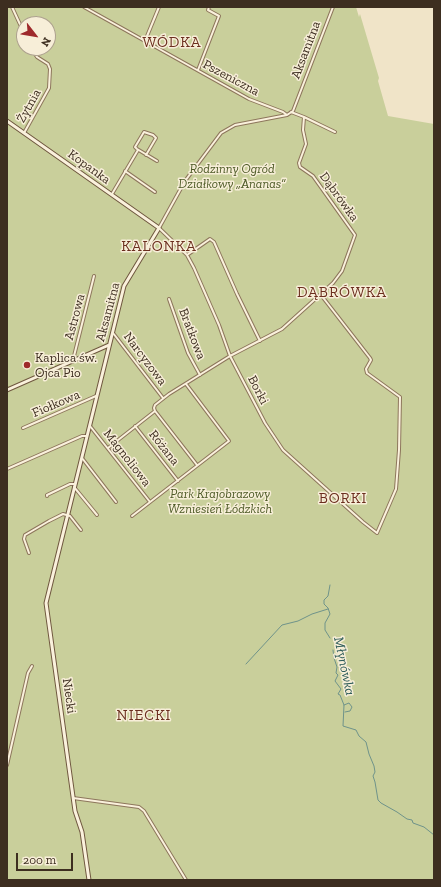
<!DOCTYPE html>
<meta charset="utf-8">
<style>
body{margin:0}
#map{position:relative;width:441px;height:887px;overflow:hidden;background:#f0e4c8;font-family:"Zilla Slab",serif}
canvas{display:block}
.frame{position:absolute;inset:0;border:8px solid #3d2e20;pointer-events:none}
.north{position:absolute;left:16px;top:16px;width:40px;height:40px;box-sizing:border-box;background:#f7eed8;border:1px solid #ada18e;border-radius:50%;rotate:121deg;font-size:11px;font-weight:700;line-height:16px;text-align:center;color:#3d2e20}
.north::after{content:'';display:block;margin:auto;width:14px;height:18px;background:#9e2a2b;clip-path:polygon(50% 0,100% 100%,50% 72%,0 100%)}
.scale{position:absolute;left:16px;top:853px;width:57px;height:18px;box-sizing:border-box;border:2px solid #3d2e20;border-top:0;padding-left:5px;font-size:12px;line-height:14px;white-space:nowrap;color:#3d2e20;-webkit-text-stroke:3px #f7eed8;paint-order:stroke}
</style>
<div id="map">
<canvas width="441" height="887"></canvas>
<div class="frame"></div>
<div class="north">N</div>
<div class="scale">200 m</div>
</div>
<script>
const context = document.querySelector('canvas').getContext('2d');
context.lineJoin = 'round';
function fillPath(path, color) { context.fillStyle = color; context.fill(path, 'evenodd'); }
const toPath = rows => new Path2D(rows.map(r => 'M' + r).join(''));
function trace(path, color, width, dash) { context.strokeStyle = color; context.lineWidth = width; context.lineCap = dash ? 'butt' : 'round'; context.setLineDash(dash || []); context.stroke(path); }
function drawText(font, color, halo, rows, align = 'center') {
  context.font = font + ' "Zilla Slab",serif'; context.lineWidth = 3; context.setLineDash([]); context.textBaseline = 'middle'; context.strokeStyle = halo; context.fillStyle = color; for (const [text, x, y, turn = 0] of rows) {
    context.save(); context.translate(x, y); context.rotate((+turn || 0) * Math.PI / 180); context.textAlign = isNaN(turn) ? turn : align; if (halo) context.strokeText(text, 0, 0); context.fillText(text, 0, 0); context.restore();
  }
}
fillPath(toPath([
 [7,7,356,7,359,17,360,14,379,78,378,81,388,116,434,124,434,880,7,880],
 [24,24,48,24,48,48,24,48]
]), '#c9cf9b');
trace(toPath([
 [330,638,325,630,325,623,330,614,328,608,324,604,324,600,328,596,330,585],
 [333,650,334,658,337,667,336,673,338,675,335,681,341,689,338,694,340,695,344,705,343,726,356,730,359,736,366,742,369,754,374,766,375,772,373,776,375,782,378,800,381,803,397,812,407,819,412,820,413,823,424,827,434,835],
 [246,664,282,625,298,621,312,614,328,609],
 [344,705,349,703,352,707,350,711,345,712]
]), '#6f938a', 1);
const street = toPath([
 [12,7,24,33],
 [84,7,249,99,283,112,287,115],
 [145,41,159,7],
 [198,70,219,16,208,10,209,7],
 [304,117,335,132],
 [24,133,49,88,50,69,48,64,37,57,31,48],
 [146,155,156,138,153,135,144,132,135,147,137,149,157,161],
 [125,171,155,192],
 [112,194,138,150],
 [187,255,210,239,214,242,237,294,260,341],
 [321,295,370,358,371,360,366,369,367,373,400,397,399,450,396,489,377,533,363,522,283,450,265,423,230,356,219,325,194,268,187,255,159,228,185,181,221,133,235,125,287,115,293,111,333,7],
 [169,299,188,353,200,375],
 [113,333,163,398],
 [73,360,94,276],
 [155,411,154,408,155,405,169,394,230,356,282,329,333,283,342,271,355,235,313,176,300,167,299,163,306,144,303,130,304,117,291,112],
 [155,411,197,465],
 [90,426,150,502],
 [135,426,178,481],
 [23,428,96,396],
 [108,448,155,411],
 [82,458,116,502],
 [7,469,82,436,87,436],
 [74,487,97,515],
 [47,496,47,495,70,484,75,484],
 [132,516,229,441,186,384],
 [29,553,24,539,25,535,49,521,63,514,70,516,81,530],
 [7,765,28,673,32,666],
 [73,798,139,807,144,811,186,880]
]);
const secondary = toPath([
 [7,121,159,228,124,286,46,603,75,811,82,832,89,880],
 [7,390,109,345]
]);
trace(street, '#8d765c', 4);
trace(secondary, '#6f573f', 5);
trace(street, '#faf1dc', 2);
trace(secondary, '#faf1dc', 3);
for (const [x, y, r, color] of [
 [27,365,4,"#9e2a2b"]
]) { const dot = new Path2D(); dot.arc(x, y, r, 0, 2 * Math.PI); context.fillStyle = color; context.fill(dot); trace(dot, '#f7eed8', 1.5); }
drawText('13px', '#3d2e20', '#f7eed8', [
 ["Aksamitna",306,50,-69],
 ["Pszeniczna",231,78,28],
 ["Żytnia",29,106,-61],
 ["Kopanka",89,167,36],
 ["Dąbrówka",339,197,54],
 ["Aksamitna",108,312,-75],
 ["Astrowa",75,317,-75],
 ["Bratkowa",192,334,69],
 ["Narcyzowa",145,359,53],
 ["Borki",258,390,63],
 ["Fiołkowa",56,404,-23],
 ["Różana",164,448,52],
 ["Magnoliowa",127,458,52],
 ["Niecki",69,696,82]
]);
drawText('italic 13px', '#4d5a26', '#f7eed8', [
 ["Rodzinny Ogród",232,169],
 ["Działkowy „Ananas”",232,184],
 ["Park Krajobrazowy",220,494],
 ["Wzniesień Łódzkich",220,509]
]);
drawText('13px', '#3d2e20', '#f7eed8', [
 ["Kaplica św.",35,358],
 ["Ojca Pio",35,373]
], 'left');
drawText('italic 14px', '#2f5d5a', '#f7eed8', [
 ["Młynówka",344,666,78]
]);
context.letterSpacing = '1px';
drawText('15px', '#6b2e1e', '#f7eed8', [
 ["WÓDKA",172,43],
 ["KALONKA",159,247],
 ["DĄBRÓWKA",342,293],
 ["BORKI",343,499],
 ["NIECKI",144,716]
]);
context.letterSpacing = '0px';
</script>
